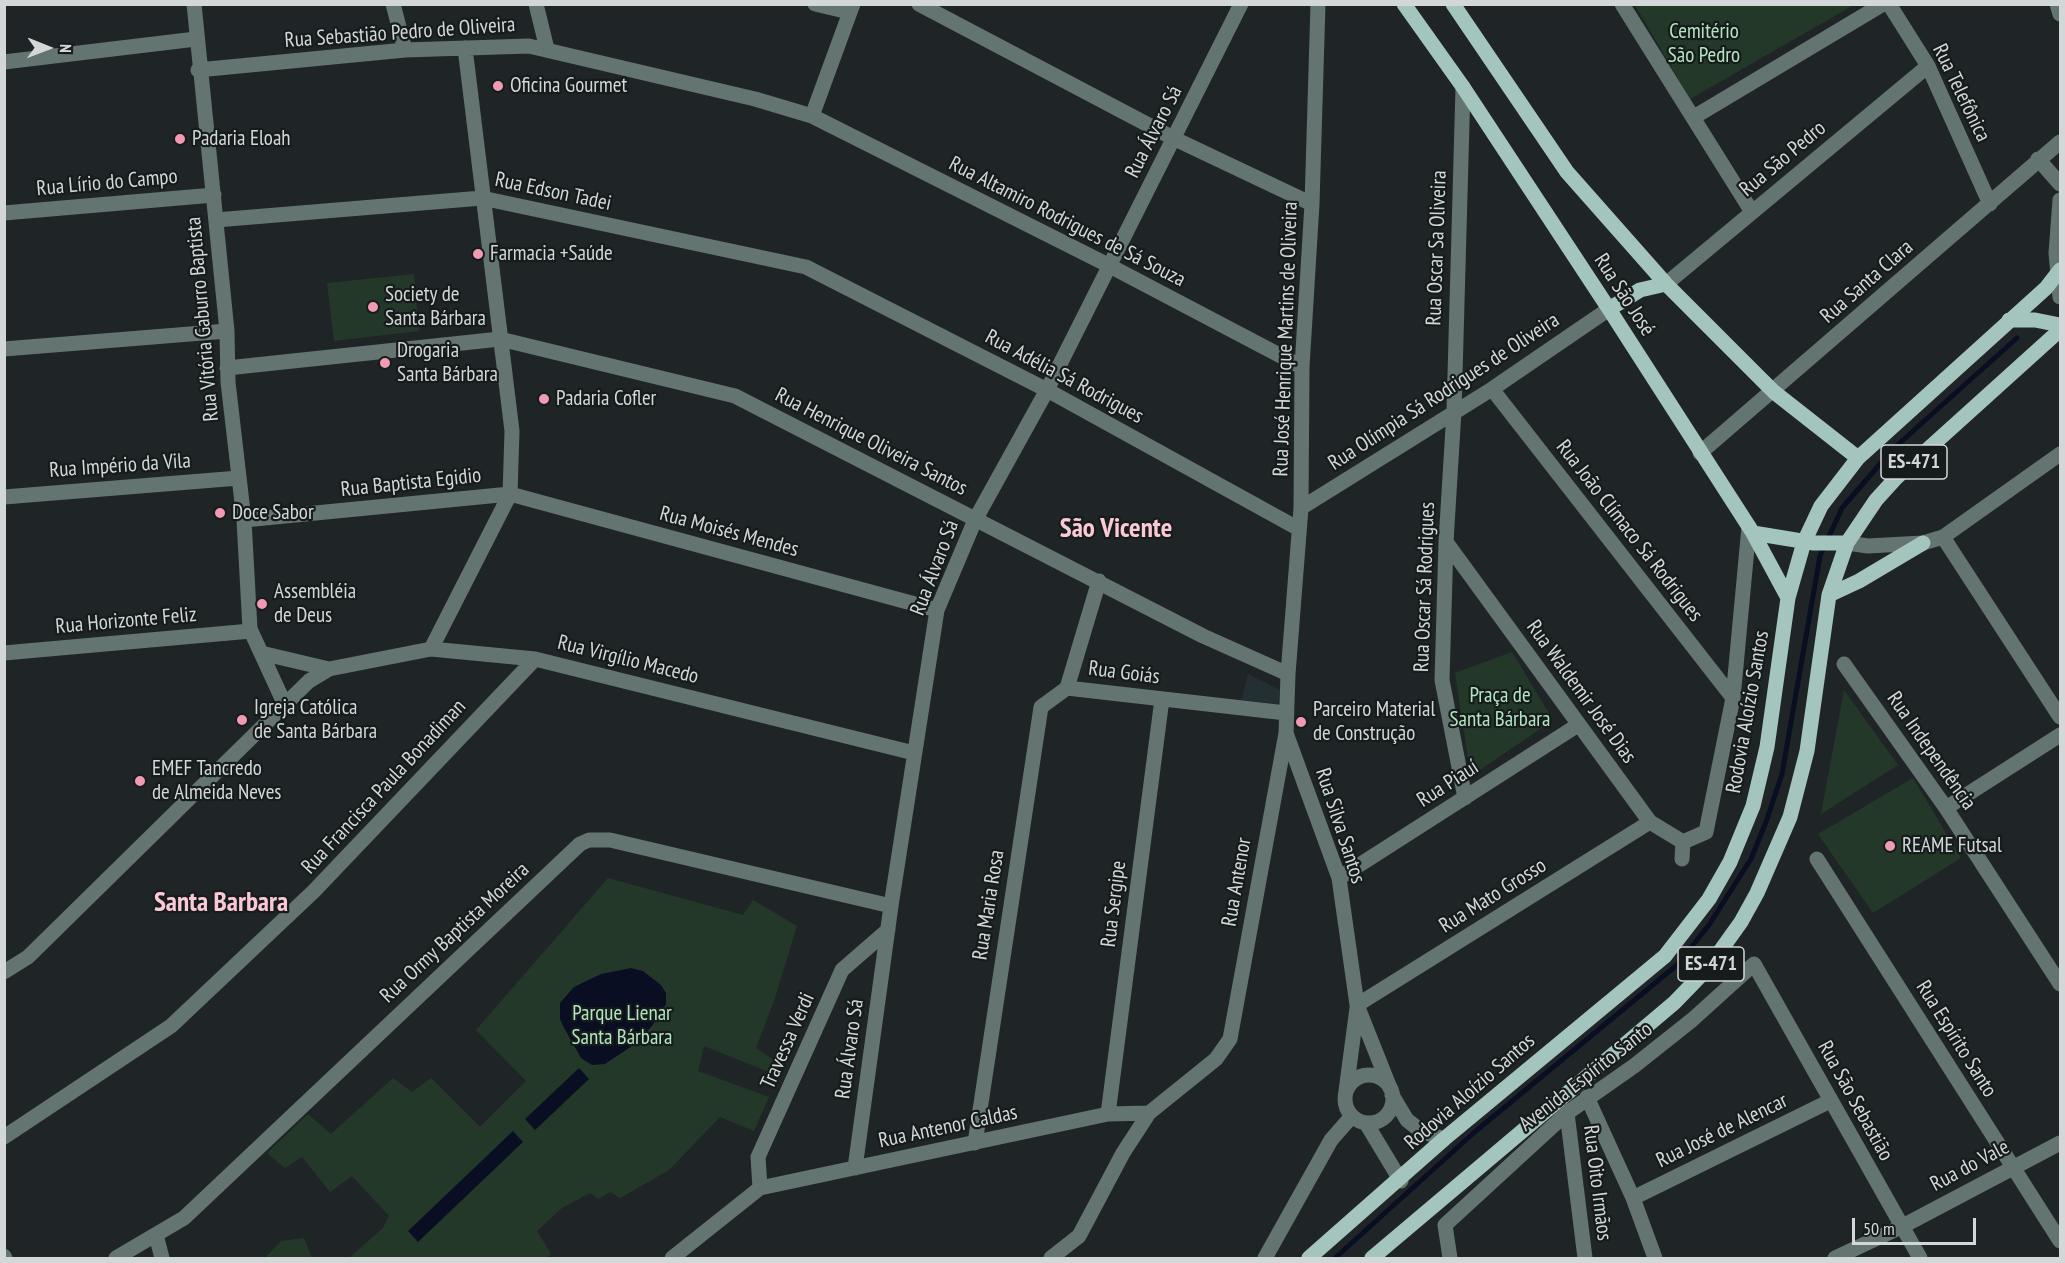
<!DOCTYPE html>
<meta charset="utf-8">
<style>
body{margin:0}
#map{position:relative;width:2065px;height:1263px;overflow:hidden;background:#1f2526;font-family:"PT Sans Narrow",sans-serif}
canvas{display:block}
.frame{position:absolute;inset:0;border:6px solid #d3d7d8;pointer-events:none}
.north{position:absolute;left:18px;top:18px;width:60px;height:60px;-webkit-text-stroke:4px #161b1c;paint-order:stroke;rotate:91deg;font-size:16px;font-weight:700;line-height:24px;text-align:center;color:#d3d7d8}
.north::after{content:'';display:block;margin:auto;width:21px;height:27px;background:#d3d7d8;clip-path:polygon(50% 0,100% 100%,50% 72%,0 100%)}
.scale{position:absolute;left:1852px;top:1218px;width:124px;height:27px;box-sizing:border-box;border:3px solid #d3d7d8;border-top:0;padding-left:8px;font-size:18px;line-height:21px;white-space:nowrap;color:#d3d7d8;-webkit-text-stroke:4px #161b1c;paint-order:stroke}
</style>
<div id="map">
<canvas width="2065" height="1263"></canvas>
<div class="frame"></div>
<div class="north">N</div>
<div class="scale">50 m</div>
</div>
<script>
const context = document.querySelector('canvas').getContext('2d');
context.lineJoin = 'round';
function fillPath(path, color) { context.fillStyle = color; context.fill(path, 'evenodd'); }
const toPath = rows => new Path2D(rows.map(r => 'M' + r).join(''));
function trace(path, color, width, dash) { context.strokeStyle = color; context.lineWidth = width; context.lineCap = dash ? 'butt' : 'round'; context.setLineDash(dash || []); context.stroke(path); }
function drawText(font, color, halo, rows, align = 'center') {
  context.font = font + ' "PT Sans Narrow",sans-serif'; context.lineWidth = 4.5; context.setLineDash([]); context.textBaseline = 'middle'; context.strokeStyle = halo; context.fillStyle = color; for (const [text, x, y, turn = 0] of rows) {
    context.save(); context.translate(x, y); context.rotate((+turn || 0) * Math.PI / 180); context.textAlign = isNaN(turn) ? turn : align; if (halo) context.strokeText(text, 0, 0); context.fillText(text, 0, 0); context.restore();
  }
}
fillPath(toPath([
 [1248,674,1280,690,1278,704,1241,700]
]), '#232f32');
fillPath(toPath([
 [1635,5,1854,5,1690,99],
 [414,274,419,331,334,341,327,283],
 [1512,652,1550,715,1549,723,1474,774,1470,771,1455,673],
 [1844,690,1898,765,1821,814],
 [1913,778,1961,858,1873,913,1818,834],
 [608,878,743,915,753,900,797,926,775,998,756,1048,778,1063,774,1074,704,1046,698,1071,769,1097,754,1131,720,1117,669,1170,620,1198,610,1192,598,1199,590,1193,562,1208,537,1231,551,1254,546,1258,349,1258,383,1228,389,1216,352,1176,330,1192,302,1157,285,1168,267,1153,308,1114,331,1134,393,1078,412,1092,431,1078,480,1127,526,1081,476,1030],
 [304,1238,312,1258,265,1258,281,1241]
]), '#243829');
fillPath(toPath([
 [631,968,643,971,661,985,666,993,666,1004,652,1026,635,1044,605,1064,592,1065,581,1058,563,1026,560,1019,560,1003,574,987,601,974],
 [579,1068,589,1079,535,1130,525,1119],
 [513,1131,523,1142,418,1242,408,1231]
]), '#090e23');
trace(toPath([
 [1335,1258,1477,1130,1677,965,1709,925,1751,859,1766,822,1782,774,1820,556,1842,508,1893,449,2017,338]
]), '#090e23', 5);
trace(toPath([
 [194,4,227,331,228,382,244,520,250,629,285,705],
 [393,4,405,50],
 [536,4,547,49],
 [815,4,849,12],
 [919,4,1175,139,1312,204],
 [1622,4,1752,212],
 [1889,4,1928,66,1990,204],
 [2057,4,2060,14],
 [4,62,196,39],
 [198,70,405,50,529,46,755,99,812,116,1108,265,1302,367],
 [1463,87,1454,411,1446,542,1442,680,1465,798],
 [812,116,853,4],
 [1694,117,1883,4],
 [2038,159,2060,184],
 [2060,200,2056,253,2060,297],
 [4,213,214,195],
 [216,220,482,198,806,267,1047,390,1299,529],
 [1666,284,1928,66],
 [4,349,227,331],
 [227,368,500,339,735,396,1203,636,1288,674],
 [1492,389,1733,698],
 [1700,453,2060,142],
 [4,497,239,478],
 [1301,508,1492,389,1609,309],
 [244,520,510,494,937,610],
 [1943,537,2060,717],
 [1446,542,1650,822,1683,842,1682,859],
 [1847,543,1868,546,1923,543,1943,537,2060,454],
 [431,649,510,494,512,431,465,48],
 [4,653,251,631],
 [261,653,329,669],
 [1844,664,1946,808,2060,984],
 [1067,688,1286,713],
 [1067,688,1099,581],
 [1286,733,1339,878,1357,1005,1390,1088],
 [1946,808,2060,735],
 [1683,842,1706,832,1733,698,1749,527],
 [1817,859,2060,1241],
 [1339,878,1578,725],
 [4,972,28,957,309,681,329,669,431,649,535,659,914,753],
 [1357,1005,1650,822],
 '1345 1099a24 24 0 1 1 48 0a24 24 0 1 1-48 0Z',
 [1346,1091,1357,1008],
 [1392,1095,1407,1120,1421,1131,1444,1139],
 [1587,1097,1633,1198,1655,1258],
 [1567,1113,1585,1258],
 [1108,1114,1162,699],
 [1366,1123,1401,1181],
 [4,1137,171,1026,314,891,535,659],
 [975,1143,1041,707,1067,688],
 [855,1168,891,906,937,610,975,520,1047,390,1241,4],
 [760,1188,758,1157,842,970,888,930],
 [1633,1198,1830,1101],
 [156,1235,162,1258],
 [4,1256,5,1258],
 [116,1258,184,1218,580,844,589,840,610,840,891,906],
 [672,1258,760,1188,1108,1114,1149,1113,1216,1059,1230,1039,1286,733,1288,674,1301,508,1302,367,1312,204,1318,4],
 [1051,1258,1079,1236,1123,1153,1149,1113],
 [1265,1258,1331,1140,1352,1116],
 [1450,1258,1445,1225,1567,1113,1634,1066,1692,1020,1754,964,1920,1258],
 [1835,1258,1901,1227,2060,1143]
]), '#647470', 15);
trace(toPath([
 [1404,4,1463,87,1609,309,1753,533,1788,598],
 [1453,4,1567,172,1666,284,1774,392,1858,458],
 [1609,309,1640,290,1666,284],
 [2009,320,2035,320,2060,325],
 [1753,533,1814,543,1847,543],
 [1829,595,1859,581,1923,543],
 [1309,1258,1444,1139,1665,956,1709,899,1730,862,1753,806,1767,747,1788,598,1804,542,1821,506,1858,458,2046,288,2060,270],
 [1372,1258,1674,1003,1708,968,1741,922,1757,893,1790,817,1807,751,1829,595,1847,543,1876,500,1896,478,2060,330]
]), '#a4c5be', 15);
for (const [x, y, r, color] of [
 [498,86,6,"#f19ab4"],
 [180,139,6,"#f19ab4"],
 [478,254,6,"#f19ab4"],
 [373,307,6,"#f19ab4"],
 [385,363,6,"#f19ab4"],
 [544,399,6,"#f19ab4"],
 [220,513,6,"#f19ab4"],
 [262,604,6,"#f19ab4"],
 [242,720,6,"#f19ab4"],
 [1301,722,6,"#f19ab4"],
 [140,781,6,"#f19ab4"],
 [1890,846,6,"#f19ab4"]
]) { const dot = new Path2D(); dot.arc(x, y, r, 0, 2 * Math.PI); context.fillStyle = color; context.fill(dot); trace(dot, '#161b1c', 2); }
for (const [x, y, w] of [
 [1914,462,66],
 [1711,964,66]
]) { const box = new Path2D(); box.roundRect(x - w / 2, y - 17, w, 34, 4.5); context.fillStyle = '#161b1c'; context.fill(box); trace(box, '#d3d7d8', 1.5); }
drawText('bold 20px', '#d3d7d8', null, [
 ["ES-471",1914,462],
 ["ES-471",1711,964]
]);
drawText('21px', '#b3e6bf', '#161b1c', [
 ["Cemitério",1704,32],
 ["São Pedro",1704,56],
 ["Praça de",1500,696],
 ["Santa Bárbara",1500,720],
 ["Parque Lienar",622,1014],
 ["Santa Bárbara",622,1038]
]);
drawText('21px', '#d3d7d8', '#161b1c', [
 ["Rua Sebastião Pedro de Oliveira",400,33,-4],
 ["Rua Telefônica",1961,93,64],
 ["Rua Álvaro Sá",1154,132,-63],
 ["Rua São Pedro",1783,159,-40],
 ["Rua Lírio do Campo",107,183,-5],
 ["Rua Edson Tadei",553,192,12],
 ["Rua Altamiro Rodrigues de Sá Souza",1067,222,27],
 ["Rua Oscar Sa Oliveira",1437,248,-88],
 ["Rua Santa Clara",1867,282,-41],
 ["Rua São José",1624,295,57],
 ["Rua Vitória Gaburro Baptista",203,319,-95],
 ["Rua José Henrique Martins de Oliveira",1286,339,-88],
 ["Rua Adélia Sá Rodrigues",1064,377,28],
 ["Rua Olímpia Sá Rodrigues de Oliveira",1444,392,-33],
 ["Rua Henrique Oliveira Santos",871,442,27],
 ["Rua Império da Vila",120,466,-4],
 ["Rua Baptista Egidio",411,483,-6],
 ["Rua João Clímaco Sá Rodrigues",1629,531,52],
 ["Rua Moisés Mendes",729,532,15],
 ["Rua Álvaro Sá",935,568,-69],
 ["Rua Oscar Sá Rodrigues",1425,587,-88],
 ["Rua Horizonte Feliz",126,621,-5],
 ["Rua Virgílio Macedo",628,660,14],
 ["Rua Goiás",1124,673,7],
 ["Rua Waldemir José Dias",1581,692,54],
 ["Rodovia Aloízio Santos",1748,712,-80],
 ["Rua Independência",1931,751,55],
 ["Rua Piauí",1448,784,-33],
 ["Rua Francisca Paula Bonadiman",384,787,-47],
 ["Rua Silva Santos",1340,826,72],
 ["Rua Antenor",1237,882,-80],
 ["Rua Mato Grosso",1493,896,-32],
 ["Rua Sergipe",1114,904,-83],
 ["Rua Maria Rosa",989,905,-81],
 ["Rua Ormy Baptista Moreira",455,933,-43],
 ["Rua Espírito Santo",1956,1039,58],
 ["Travessa Verdi",788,1041,-66],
 ["Rua Álvaro Sá",850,1049,-82],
 ["Avenida Espírito Santo",1586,1077,-38],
 ["Rodovia Aloízio Santos",1470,1092,-41],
 ["Rua São Sebastião",1855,1101,61],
 ["Rua Antenor Caldas",948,1127,-12],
 ["Rua José de Alencar",1722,1131,-26],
 ["Rua do Vale",1970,1166,-28],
 ["Rua Oito Irmãos",1597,1183,83]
]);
drawText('21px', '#d3d7d8', '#161b1c', [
 ["Oficina Gourmet",510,86],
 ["Padaria Eloah",192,139],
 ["Farmacia +Saúde",490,254],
 ["Society de",385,295],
 ["Santa Bárbara",385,319],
 ["Drogaria",397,351],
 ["Santa Bárbara",397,375],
 ["Padaria Cofler",556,399],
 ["Doce Sabor",232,513],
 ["Assembléia",274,592],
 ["de Deus",274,616],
 ["Igreja Católica",254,708],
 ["de Santa Bárbara",254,732],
 ["Parceiro Material",1313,710],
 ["de Construção",1313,734],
 ["EMEF Tancredo",152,769],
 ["de Almeida Neves",152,793],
 ["REAME Futsal",1902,846]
], 'left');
drawText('bold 27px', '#fbc8d6', '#161b1c', [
 ["São Vicente",1116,529],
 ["Santa Barbara",221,903]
]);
</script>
